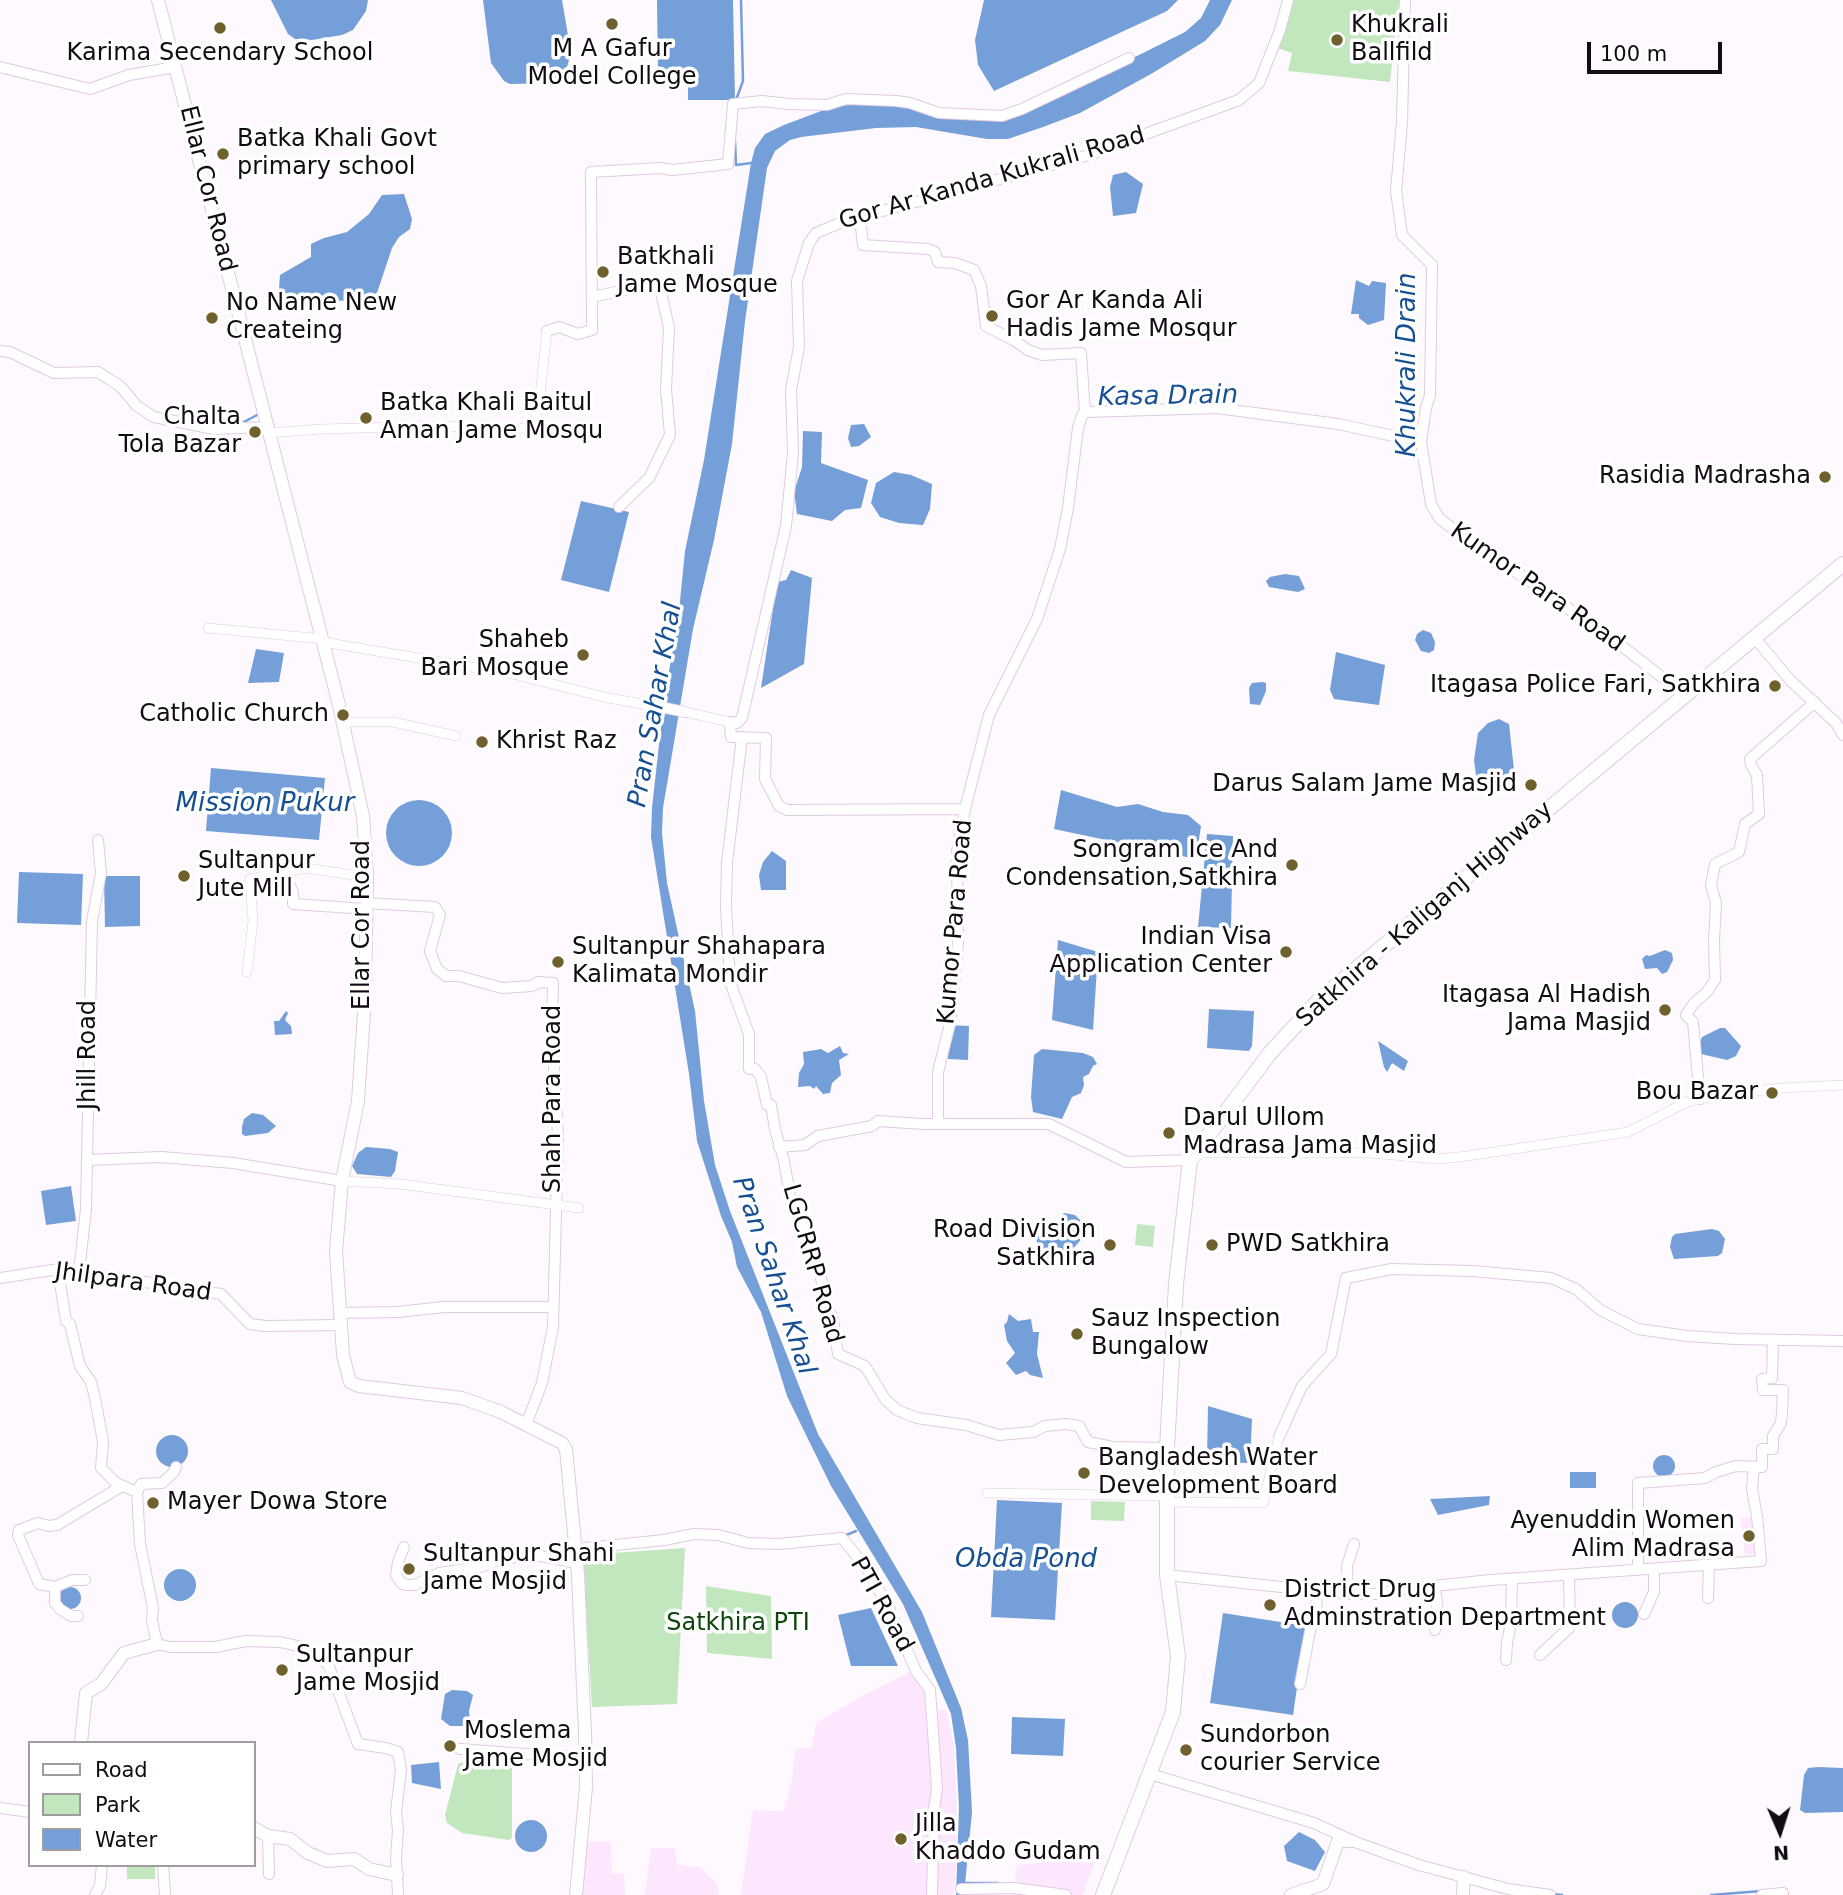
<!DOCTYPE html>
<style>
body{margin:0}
#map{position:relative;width:1843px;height:1895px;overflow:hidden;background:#fef9fe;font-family:"DejaVu Sans",sans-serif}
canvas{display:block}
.legend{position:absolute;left:28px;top:1741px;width:228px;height:126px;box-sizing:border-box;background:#fff;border:2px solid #a09da1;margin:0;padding:9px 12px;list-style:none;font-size:21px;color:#120b13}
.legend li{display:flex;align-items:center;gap:14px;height:35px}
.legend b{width:35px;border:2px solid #a09da1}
.north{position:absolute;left:1745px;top:1797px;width:70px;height:70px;-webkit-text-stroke:5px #fff;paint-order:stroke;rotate:177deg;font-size:19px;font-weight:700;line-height:28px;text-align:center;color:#120b13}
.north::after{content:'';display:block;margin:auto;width:24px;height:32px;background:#120b13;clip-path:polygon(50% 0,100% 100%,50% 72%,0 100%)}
.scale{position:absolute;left:1587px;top:42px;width:135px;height:32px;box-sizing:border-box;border:4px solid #120b13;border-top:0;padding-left:9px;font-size:21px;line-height:24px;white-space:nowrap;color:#120b13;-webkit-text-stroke:5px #fff;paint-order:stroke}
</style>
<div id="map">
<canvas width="1843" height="1895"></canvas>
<ul class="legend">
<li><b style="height:9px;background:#fff"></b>Road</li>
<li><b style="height:19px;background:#c2e7be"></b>Park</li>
<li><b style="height:19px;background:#749fd8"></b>Water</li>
</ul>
<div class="north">N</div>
<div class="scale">100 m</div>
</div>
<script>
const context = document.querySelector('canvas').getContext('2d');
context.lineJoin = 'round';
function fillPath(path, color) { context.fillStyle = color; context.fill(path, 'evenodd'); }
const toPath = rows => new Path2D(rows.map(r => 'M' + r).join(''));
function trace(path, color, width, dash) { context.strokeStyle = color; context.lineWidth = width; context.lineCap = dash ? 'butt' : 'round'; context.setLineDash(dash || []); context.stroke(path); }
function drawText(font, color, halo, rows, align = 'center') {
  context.font = font + ' "DejaVu Sans",sans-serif'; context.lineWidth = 7; context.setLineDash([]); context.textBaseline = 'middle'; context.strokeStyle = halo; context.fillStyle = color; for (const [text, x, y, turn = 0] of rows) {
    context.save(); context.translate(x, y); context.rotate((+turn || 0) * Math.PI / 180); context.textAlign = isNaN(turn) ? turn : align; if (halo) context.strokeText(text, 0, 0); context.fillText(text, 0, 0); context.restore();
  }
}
fillPath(toPath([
 [1753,1517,1756,1553,1745,1555,1741,1518],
 [910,1672,925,1692,929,1710,947,1710,954,1748,956,1794,957,1850,954,1895,741,1895,753,1810,784,1811,792,1779,795,1749,811,1748,817,1723,858,1698],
 [587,1841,611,1842,612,1873,624,1874,625,1895,579,1895],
 [1081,1843,1099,1848,1083,1895,1011,1895,1019,1892,1015,1878,1017,1865,1065,1860],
 [651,1848,675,1848,677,1865,700,1867,717,1884,719,1895,645,1895]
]), '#fce7ff');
fillPath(toPath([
 [1291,0,1399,0,1390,82,1288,71,1292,53,1277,48],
 [1137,1224,1155,1226,1153,1247,1135,1245],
 [1091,1501,1125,1502,1124,1521,1091,1520],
 [685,1548,677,1704,592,1707,583,1555],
 [706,1586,771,1596,772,1659,707,1653],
 [476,1756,510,1757,512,1763,512,1838,509,1840,462,1833,447,1823,445,1815,458,1764],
 [127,1865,155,1865,155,1879,127,1879]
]), '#c2e7be');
fillPath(toPath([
 [271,0,368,0,366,11,353,30,342,35,312,40,295,39,288,34],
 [483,0,562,0,571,53,567,67,556,83,510,84,504,81,491,63],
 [657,0,733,0,735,100,688,100,688,73,658,73],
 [984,0,1178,0,1167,11,994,91,978,65,975,40],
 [1210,0,1232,0,1220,25,1205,41,1151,74,1080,113,1043,127,1008,139,987,139,916,127,876,128,801,137,790,140,775,151,767,168,745,321,732,444,714,540,693,629,663,808,662,833,667,883,695,1011,704,1101,715,1165,730,1211,818,1434,922,1612,961,1708,968,1740,972,1812,964,1895,956,1895,959,1807,956,1748,951,1714,903,1604,831,1486,787,1396,761,1312,737,1267,732,1242,721,1216,697,1141,689,1074,651,837,652,808,664,699,678,621,685,551,704,460,751,163,755,148,765,134,784,125,829,108,847,105,897,105,980,118,1071,89,1185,32,1201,18],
 [1126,172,1143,184,1136,213,1113,216,1110,187,1113,175],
 [404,194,412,219,410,229,399,237,392,248,375,299,316,302,284,299,279,289,280,275,311,257,311,244,324,238,347,232,369,214,382,195],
 [1356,280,1369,286,1372,281,1386,283,1384,320,1368,325,1359,318,1359,314,1351,314],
 [864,424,871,437,859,446,851,447,848,438,851,425],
 [803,431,822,432,821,463,868,480,861,508,845,510,832,521,797,514,794,492,802,467],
 [894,472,911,475,932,484,930,509,923,525,899,523,880,517,871,503,876,483],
 [581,501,629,512,609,592,561,580],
 [791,570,812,578,804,664,761,688,777,582,786,580],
 [1285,574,1299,576,1305,589,1298,592,1269,587,1266,581,1270,577],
 [1423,630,1431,633,1435,642,1434,650,1429,653,1421,651,1415,640,1417,634],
 [256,649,284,653,279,682,248,683],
 [1336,652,1385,665,1379,705,1334,699,1330,690],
 [1262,682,1266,683,1266,691,1260,705,1250,704,1249,688,1252,683],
 [1499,719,1509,724,1515,779,1477,783,1474,760,1478,733,1488,723],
 [211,768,325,778,319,840,206,831],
 [1061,790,1117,807,1138,804,1163,812,1188,815,1201,826,1196,859,1054,829],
 '386 833a33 33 0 1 1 66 0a33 33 0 1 1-66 0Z',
 [1207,834,1233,836,1231,928,1198,927],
 [772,851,786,861,786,890,761,890,759,875,763,862],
 [19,872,83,874,81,925,17,923],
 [104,876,140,876,140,926,105,927],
 [1058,940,1098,952,1093,1030,1052,1020],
 [1665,950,1672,953,1673,960,1667,972,1662,974,1657,968,1645,969,1642,959,1646,955,1650,956],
 [1209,1009,1254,1011,1252,1046,1249,1051,1207,1048],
 [286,1011,288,1013,285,1020,291,1026,292,1034,275,1035,274,1021,279,1021],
 [949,1025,969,1026,968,1060,948,1059],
 [1720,1028,1725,1028,1741,1046,1736,1056,1727,1060,1701,1054,1698,1048,1702,1037],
 [1378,1041,1408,1061,1404,1071,1392,1063,1387,1072,1384,1067],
 [840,1046,843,1053,849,1054,839,1060,841,1075,832,1083,830,1093,823,1094,816,1086,814,1089,810,1086,798,1087,799,1073,804,1064,803,1052,821,1049,828,1053],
 [1042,1049,1083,1053,1093,1057,1097,1064,1093,1066,1089,1074,1083,1077,1084,1085,1081,1093,1072,1097,1062,1119,1033,1112,1031,1097,1034,1055],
 [252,1113,263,1115,276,1126,268,1133,245,1136,242,1134,242,1127,244,1119],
 [366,1147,390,1149,398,1152,395,1171,391,1177,357,1174,352,1166,358,1153],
 [71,1186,76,1221,46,1225,41,1191],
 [1064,1213,1075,1215,1083,1223,1084,1236,1073,1249,1076,1255,1064,1261,1056,1259,1036,1261,1037,1233,1043,1228,1051,1228],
 [1712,1229,1719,1231,1725,1239,1722,1253,1718,1256,1674,1259,1670,1247,1672,1237,1675,1234],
 [1009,1314,1018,1321,1031,1319,1033,1332,1039,1332,1037,1354,1043,1378,1030,1375,1026,1371,1016,1375,1006,1363,1015,1353,1007,1341,1004,1325,1007,1322],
 [1208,1406,1252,1419,1250,1463,1207,1462],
 '156 1451a16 16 0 1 1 32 0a16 16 0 1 1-32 0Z',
 '1653 1466a11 11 0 1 1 22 0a11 11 0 1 1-22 0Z',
 [1570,1472,1596,1472,1596,1488,1570,1488],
 [1490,1496,1489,1505,1438,1515,1430,1499],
 [997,1500,1062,1503,1055,1620,991,1617],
 '164 1585a16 16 0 1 1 32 0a16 16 0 1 1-32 0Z',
 '59 1598a11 11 0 1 1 22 0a11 11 0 1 1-22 0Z',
 '1612 1615a13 13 0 1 1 26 0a13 13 0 1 1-26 0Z',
 [871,1608,898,1666,851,1666,838,1615],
 [1223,1613,1306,1626,1293,1715,1210,1703],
 [452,1690,467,1691,473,1695,469,1711,470,1721,466,1726,450,1726,441,1719,445,1694],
 [1012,1717,1065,1719,1063,1756,1011,1754],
 [439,1762,441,1789,412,1783,411,1765],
 [1818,1767,1843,1768,1843,1812,1805,1813,1800,1810,1804,1775,1808,1768],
 '515 1836a16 16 0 1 1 32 0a16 16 0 1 1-32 0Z',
 [1299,1832,1315,1840,1325,1852,1315,1871,1287,1861,1284,1846]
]), '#749fd8');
trace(toPath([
 [736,100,743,81,741,0],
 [735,141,736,165,751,163],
 [240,424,259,414],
 [844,1536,856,1531],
 [963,1883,998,1883],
 [1551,1894,1562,1895],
 [1711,1895,1761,1891]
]), '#749fd8', 2.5);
const minor = toPath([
 [270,433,321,429,445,426,515,430,530,426,535,419,539,404,547,331],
 [208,628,323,639],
 [323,642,513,674,608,698,661,707],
 [685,712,730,722],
 [343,722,393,722,456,736],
 [247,972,253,921,250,879,306,868,353,875,367,888],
 [1195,1158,1202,1153,1371,1153,1439,1159,1467,1156,1628,1132,1687,1102,1714,1096,1781,1088,1843,1085],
 [342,1181,400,1184,579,1208],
 [987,1493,1165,1496],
 [1165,1502,1263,1503,1279,1437]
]);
const tertiary = toPath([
 [1405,0,1402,122,1396,191,1402,235,1432,265,1430,395,1426,408,1421,442],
 [0,67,90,89,129,75,175,67],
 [860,218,863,245,928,249,935,252,938,262,955,263,974,270,981,286,986,326,1015,341,1028,350,1042,355,1081,353,1085,413],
 [592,297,659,283,669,328,666,389,670,435,649,478,619,507],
 [547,331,559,327,578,334,592,330,591,172,660,168,672,170,728,164,733,104,762,101,789,104,827,105,846,99,896,101,910,103,939,113,1002,116,1022,109,1129,58],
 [0,351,10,352,54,373,98,372,120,386,137,406,154,417,214,429,269,427],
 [1754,637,1790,680,1836,723,1843,735],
 [661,707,685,712],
 [742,737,727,863,726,905,730,982,749,1034,749,1069,755,1069,761,1077,767,1105,771,1105,775,1129,784,1161,792,1207,798,1212,806,1242,821,1278,826,1304,833,1319,838,1354,865,1366,885,1399,897,1410,917,1418,966,1425,999,1435,1033,1432,1045,1426,1066,1424,1079,1426,1088,1442,1113,1447,1167,1448],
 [965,809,787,810,779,806,765,779,766,738,731,737,730,722,737,723,742,718,786,526,793,453,791,390,799,347,797,281,809,243,816,233,842,222,1085,156,1239,100,1259,83,1280,30,1288,0],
 [290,886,293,892,293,904,366,909],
 [366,903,435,907,440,915,430,951,437,969,446,976,459,976,502,988,532,986,538,982,553,983,552,1034,558,1136,553,1327,542,1383,526,1425],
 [1700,1099,1693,1022,1686,1015,1694,1003,1707,992,1715,980,1714,940,1716,903,1711,885,1715,864,1739,852,1745,824,1759,814,1757,775,1751,765,1750,759,1815,702],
 [938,1124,938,1072,950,1024,958,944,957,851,965,809,989,715,1037,619,1060,549,1068,508,1078,428,1082,415,1086,412,1217,408,1338,424,1421,442,1431,504,1439,518,1466,539,1560,601,1587,625,1623,647,1685,695],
 [779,1147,805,1145,818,1136,872,1126,878,1121,924,1124,1049,1124,1126,1162,1190,1160],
 [87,1160,161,1157,233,1163,342,1181],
 [58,1270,66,1321,70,1324,80,1366,91,1382,95,1398,103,1442,101,1468,116,1483,137,1492,140,1544,153,1608,152,1620,157,1644,170,1647,215,1647,246,1641,280,1642,306,1648,328,1664,358,1744,386,1748,398,1752,401,1770,396,1812,398,1830,396,1858,398,1895],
 [79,1272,86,1209,92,921,101,873,98,840],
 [0,1278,52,1270,75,1271,221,1294,250,1324,266,1326,339,1325],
 [339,1313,398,1312,444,1307,553,1307],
 [1279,1437,1302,1386,1331,1354,1346,1278,1392,1269,1473,1271,1551,1278,1576,1289,1600,1310,1638,1329,1687,1336,1735,1339,1843,1341],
 [137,1492,141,1484,162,1483,174,1472,176,1467],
 [404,1547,398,1562,396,1575,402,1584,408,1585,415,1585,439,1573,480,1567,498,1560,515,1557,540,1556,577,1563],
 [576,1549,664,1540,694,1534,718,1535,748,1543,778,1544,842,1538,867,1569,889,1608,916,1671,930,1690,937,1788,934,1809,932,1895],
 [1638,1570,1638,1483,1705,1478,1716,1472,1736,1466,1762,1467,1762,1449,1773,1449,1773,1436,1781,1423,1782,1413,1783,1390,1763,1390,1762,1379,1772,1378,1773,1340],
 [1167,1575,1348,1594,1380,1594,1395,1590,1491,1580,1761,1561,1757,1516,1752,1489,1754,1467],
 [85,1580,72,1580,55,1587,39,1584,18,1535,19,1530,38,1523,49,1526,57,1525,122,1486],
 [1434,1586,1437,1601,1435,1630],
 [55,1587,55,1603,60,1609,71,1616,78,1616],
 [1348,1594,1347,1566,1354,1544],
 [1708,1598,1709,1565],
 [1644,1614,1654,1592,1654,1569],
 [1540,1655,1570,1627,1569,1575],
 [1506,1660,1507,1643,1511,1623,1512,1579],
 [1300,1684,1312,1621,1316,1616,1317,1591],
 [460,1749,551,1756,586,1756],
 [1150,1774,1314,1823,1355,1842,1419,1865,1508,1889,1550,1895],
 [0,1808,30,1812],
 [268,1836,269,1874],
 [163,1865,165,1895],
 [961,1889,1014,1888,1066,1895],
 [95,1895,100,1886,102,1865],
 [1762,1895,1783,1893]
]);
const secondary = toPath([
 [158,0,339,705,363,816,367,875,365,998,358,1101,342,1181,336,1251,343,1355,350,1382,359,1386,462,1398,501,1412,562,1443,566,1449,578,1575,585,1732,586,1787,576,1895],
 [81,1743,86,1693,101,1684,124,1653,157,1644],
 [254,1828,268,1836,290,1839,308,1853,327,1861,354,1859,369,1869,397,1875],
 [1291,1895,1323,1884,1338,1841,1352,1841],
 [1463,1895,1464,1877]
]);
const trunk = toPath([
 [1103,1895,1173,1712,1178,1656,1167,1575,1167,1448,1176,1284,1190,1160,1270,1053,1320,999,1843,564]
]);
trace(minor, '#dfcbe2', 10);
trace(tertiary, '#dfcbe2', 12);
trace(secondary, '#dfcbe2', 14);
trace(trunk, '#dfcbe2', 16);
trace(minor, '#fff', 9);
trace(tertiary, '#fff', 10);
trace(secondary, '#fff', 12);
trace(trunk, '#fff', 14);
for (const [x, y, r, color] of [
 [612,24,7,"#70602e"],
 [220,28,7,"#70602e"],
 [1337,40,7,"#70602e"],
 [223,154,7,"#70602e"],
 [603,272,7,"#70602e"],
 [992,316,7,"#70602e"],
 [212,318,7,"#70602e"],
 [366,418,7,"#70602e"],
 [255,432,7,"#70602e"],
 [1825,477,7,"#70602e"],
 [583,655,7,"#70602e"],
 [1775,686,7,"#70602e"],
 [343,715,7,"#70602e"],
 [482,742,7,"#70602e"],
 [1531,785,7,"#70602e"],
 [1292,865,7,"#70602e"],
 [184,876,7,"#70602e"],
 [1286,952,7,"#70602e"],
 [558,962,7,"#70602e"],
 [1665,1010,7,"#70602e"],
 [1772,1093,7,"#70602e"],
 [1169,1133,7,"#70602e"],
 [1110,1245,7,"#70602e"],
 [1212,1245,7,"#70602e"],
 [1077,1334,7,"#70602e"],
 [1084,1473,7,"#70602e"],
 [153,1503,7,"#70602e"],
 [1749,1536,7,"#70602e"],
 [409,1569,7,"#70602e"],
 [1270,1605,7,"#70602e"],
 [282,1670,7,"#70602e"],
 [450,1746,7,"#70602e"],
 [1186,1750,7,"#70602e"],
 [901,1839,7,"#70602e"]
]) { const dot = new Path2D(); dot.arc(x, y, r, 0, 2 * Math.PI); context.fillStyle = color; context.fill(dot); trace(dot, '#fff', 2.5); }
drawText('24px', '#120b13', '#fff', [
 ["Khukrali",1351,26],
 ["Ballfild",1351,54],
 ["M A Gafur",612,50,"center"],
 ["Model College",612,78,"center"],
 ["Karima Secendary School",220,54,"center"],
 ["Batka Khali Govt",237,140],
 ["primary school",237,168],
 ["Batkhali",617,258],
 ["Jame Mosque",617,286],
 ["Gor Ar Kanda Ali",1006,302],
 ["Hadis Jame Mosqur",1006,330],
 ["No Name New",226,304],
 ["Createing",226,332],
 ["Batka Khali Baitul",380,404],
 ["Aman Jame Mosqu",380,432],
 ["Chalta",241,418,"right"],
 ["Tola Bazar",241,446,"right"],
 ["Rasidia Madrasha",1811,477,"right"],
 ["Shaheb",569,641,"right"],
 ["Bari Mosque",569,669,"right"],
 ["Itagasa Police Fari, Satkhira",1761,686,"right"],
 ["Catholic Church",329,715,"right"],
 ["Khrist Raz",496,742],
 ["Darus Salam Jame Masjid",1517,785,"right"],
 ["Songram Ice And",1278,851,"right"],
 ["Condensation,Satkhira",1278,879,"right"],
 ["Sultanpur",198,862],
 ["Jute Mill",198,890],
 ["Indian Visa",1272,938,"right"],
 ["Application Center",1272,966,"right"],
 ["Sultanpur Shahapara",572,948],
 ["Kalimata Mondir",572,976],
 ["Itagasa Al Hadish",1651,996,"right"],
 ["Jama Masjid",1651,1024,"right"],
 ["Bou Bazar",1758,1093,"right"],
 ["Darul Ullom",1183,1119],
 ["Madrasa Jama Masjid",1183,1147],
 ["Road Division",1096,1231,"right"],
 ["Satkhira",1096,1259,"right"],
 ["PWD Satkhira",1226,1245],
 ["Sauz Inspection",1091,1320],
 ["Bungalow",1091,1348],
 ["Bangladesh Water",1098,1459],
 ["Development Board",1098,1487],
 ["Mayer Dowa Store",167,1503],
 ["Ayenuddin Women",1735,1522,"right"],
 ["Alim Madrasa",1735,1550,"right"],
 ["Sultanpur Shahi",423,1555],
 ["Jame Mosjid",423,1583],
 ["District Drug",1284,1591],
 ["Adminstration Department",1284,1619],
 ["Sultanpur",296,1656],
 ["Jame Mosjid",296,1684],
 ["Moslema",464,1732],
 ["Jame Mosjid",464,1760],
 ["Sundorbon",1200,1736],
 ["courier Service",1200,1764],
 ["Jilla",915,1825],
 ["Khaddo Gudam",915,1853]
], 'left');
drawText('24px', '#120b13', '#fff', [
 ["Gor Ar Kanda Kukrali Road",992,179,-16],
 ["Ellar Cor Road",207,189,76],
 ["Kumor Para Road",1537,588,35],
 ["Satkhira - Kaliganj Highway",1425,915,-41],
 ["Kumor Para Road",956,922,-85],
 ["Ellar Cor Road",363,925,-90],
 ["Jhill Road",89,1055,-90],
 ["Shah Para Road",554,1099,-90],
 ["LGCRRP Road",812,1264,74],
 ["Jhilpara Road",133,1283,8],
 ["PTI Road",881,1605,61]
]);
drawText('24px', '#0f450d', '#fff', [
 ["Satkhira PTI",738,1624]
]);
drawText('italic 26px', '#174f94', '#fff', [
 ["Khukrali Drain",1408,365,-90],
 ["Kasa Drain",1168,397,-1],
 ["Pran Sahar Khal",656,705,-80],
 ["Mission Pukur",265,804],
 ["Pran Sahar Khal",773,1276,71],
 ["Obda Pond",1026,1560]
]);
</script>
